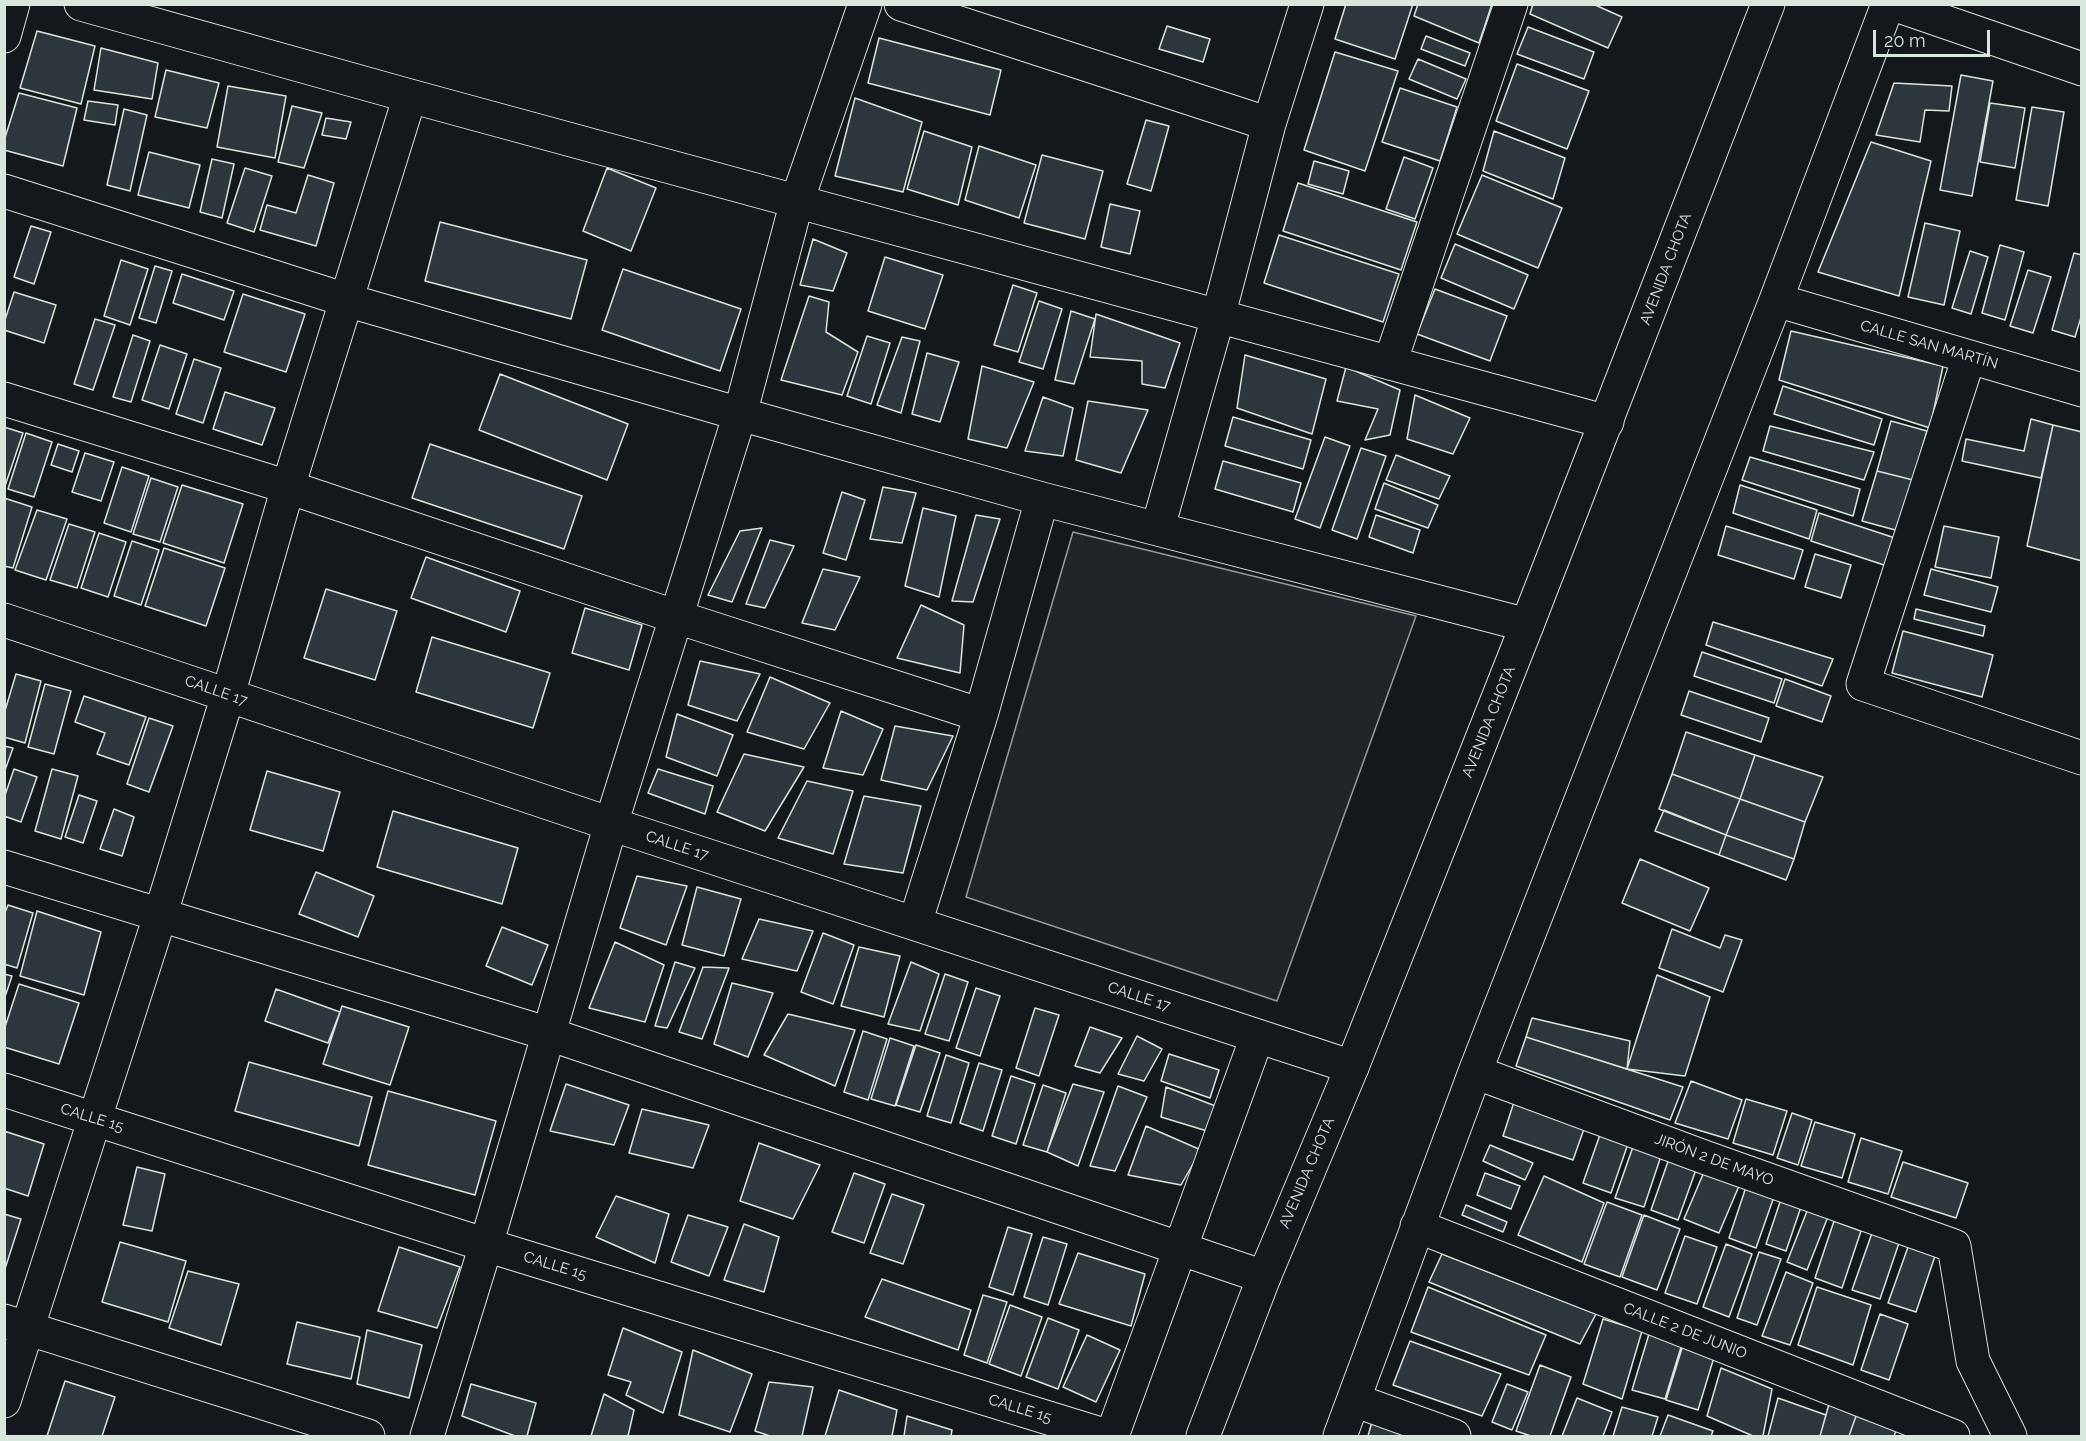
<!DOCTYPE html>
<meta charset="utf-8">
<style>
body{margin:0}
#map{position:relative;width:2086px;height:1441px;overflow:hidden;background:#14181c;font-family:Raleway,sans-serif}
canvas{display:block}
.frame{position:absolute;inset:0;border:6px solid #d8e6dc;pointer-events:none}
.scale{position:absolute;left:1873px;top:30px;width:117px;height:27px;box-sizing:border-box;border:3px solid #d8e6dc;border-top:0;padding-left:8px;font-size:18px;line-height:21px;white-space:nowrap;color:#d8e6dc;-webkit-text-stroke:4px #14181c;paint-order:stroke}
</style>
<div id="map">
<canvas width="2086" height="1441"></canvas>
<div class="frame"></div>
<div class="scale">20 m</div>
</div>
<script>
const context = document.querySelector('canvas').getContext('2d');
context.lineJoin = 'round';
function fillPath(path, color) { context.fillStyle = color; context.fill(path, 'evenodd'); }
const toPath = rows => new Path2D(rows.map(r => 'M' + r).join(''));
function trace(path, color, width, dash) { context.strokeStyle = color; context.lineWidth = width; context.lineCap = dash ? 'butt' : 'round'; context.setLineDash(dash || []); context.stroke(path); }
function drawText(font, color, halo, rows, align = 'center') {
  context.font = font + ' Raleway,sans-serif'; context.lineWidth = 4.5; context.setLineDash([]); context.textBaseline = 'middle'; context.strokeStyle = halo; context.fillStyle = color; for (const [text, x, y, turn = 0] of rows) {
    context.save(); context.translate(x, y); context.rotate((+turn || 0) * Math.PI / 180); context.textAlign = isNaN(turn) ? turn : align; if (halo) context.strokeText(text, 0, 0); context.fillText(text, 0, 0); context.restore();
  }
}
const green = toPath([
 [1073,532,1416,616,1277,1001,966,897,1073,532]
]);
fillPath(green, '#202428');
trace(green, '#939e99', 1.5);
const building = toPath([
 [1346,4,1413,4,1395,59,1335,39,1346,4],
 [1418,4,1492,4,1479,43,1414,16,1418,4],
 [1533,4,1593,4,1622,17,1608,48,1530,14,1533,4],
 [1167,26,1210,39,1203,62,1159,49,1167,26],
 [1528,27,1594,52,1584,79,1517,54,1528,27],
 [37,31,95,46,81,104,20,88,37,31],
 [1426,36,1470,53,1465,66,1421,49,1426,36],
 [879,38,1001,70,990,115,868,83,879,38],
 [101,48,158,63,152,99,94,90,101,48],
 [1335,52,1398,71,1365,171,1304,150,1335,52],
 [1418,59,1466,79,1457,99,1409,79,1418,59],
 [1517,64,1589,91,1567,149,1496,121,1517,64],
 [166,70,219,83,207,128,155,117,166,70],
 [1961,75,1993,81,1972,196,1940,190,1961,75],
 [1894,83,1952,86,1949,111,1925,110,1920,142,1876,135,1894,83],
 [228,86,286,96,275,158,217,147,228,86],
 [1400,88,1457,107,1440,161,1382,142,1400,88],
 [19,93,77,108,63,166,4,150,4,141,19,93],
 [855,98,922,122,903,192,835,176,855,98],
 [88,101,118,105,115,125,84,120,88,101],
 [1990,103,2025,108,2015,168,1980,162,1990,103],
 [292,106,322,113,304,168,278,162,292,106],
 [2032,107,2064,112,2048,206,2016,200,2032,107],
 [124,109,147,115,130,191,107,185,124,109],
 [326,118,351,122,346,139,322,135,326,118],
 [1146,120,1169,126,1151,191,1127,184,1146,120],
 [924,131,972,147,958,205,907,189,924,131],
 [1494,131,1565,158,1553,199,1483,171,1494,131],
 [1871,142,1931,161,1899,296,1818,272,1871,142],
 [979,146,1036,165,1019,218,965,200,979,146],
 [149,152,200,165,189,208,138,195,149,152],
 [1042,155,1103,171,1085,239,1024,223,1042,155],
 [1404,157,1433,168,1415,219,1386,209,1404,157],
 [212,159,234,164,222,218,200,212,212,159],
 [1314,161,1349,171,1343,194,1308,184,1314,161],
 [245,168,272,176,254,232,227,223,245,168],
 [607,168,656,188,631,251,583,231,607,168],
 [308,175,334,183,316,246,260,230,267,205,296,213,308,175],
 [1482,175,1562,208,1538,268,1457,234,1482,175],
 [1298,183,1417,222,1401,270,1283,231,1298,183],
 [1110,204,1140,211,1130,254,1101,247,1110,204],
 [440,222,587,260,571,319,425,281,440,222],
 [1925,223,1960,231,1944,305,1908,297,1925,223],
 [31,226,51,232,34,284,14,277,31,226],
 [1279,235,1399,274,1383,322,1264,283,1279,235],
 [813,239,847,253,833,291,800,285,813,239],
 [1455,244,1528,275,1514,309,1441,278,1455,244],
 [2000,245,2024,252,2005,320,1982,313,2000,245],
 [1970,251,1988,257,1971,314,1952,308,1970,251],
 [2074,253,2082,255,2082,314,2075,337,2052,330,2074,253],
 [885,257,943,275,925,329,868,311,885,257],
 [121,260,148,269,130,325,104,316,121,260],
 [155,266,172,271,156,323,139,318,155,266],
 [623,269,741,309,720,371,602,330,623,269],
 [2028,270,2051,277,2033,333,2010,326,2028,270],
 [182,274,234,291,224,320,173,303,182,274],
 [1013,285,1037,293,1018,352,994,345,1013,285],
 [1435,289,1507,316,1490,361,1417,334,1435,289],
 [14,292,56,305,44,343,4,330,4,323,14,292],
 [243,294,305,314,286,372,224,352,243,294],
 [809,296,829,302,826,332,858,352,842,395,781,380,809,296],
 [1039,301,1062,309,1043,369,1019,362,1039,301],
 [1071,311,1095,319,1074,384,1055,380,1071,311],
 [1096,314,1180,343,1165,388,1142,384,1142,361,1090,357,1096,314],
 [95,319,115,325,93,390,74,384,95,319],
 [1791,331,1943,366,1930,428,1779,380,1791,331],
 [133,335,150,341,131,402,113,397,133,335],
 [867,336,890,343,871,404,847,396,867,336],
 [902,337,920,341,901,413,877,405,902,337],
 [160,345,187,354,169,409,142,400,160,345],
 [927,353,959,362,940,422,912,414,927,353],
 [1245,355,1326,379,1312,434,1237,408,1245,355],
 [194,359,221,368,203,423,176,414,194,359],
 [982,366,1034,382,1007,448,968,439,982,366],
 [1346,367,1400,390,1390,435,1365,440,1378,409,1337,401,1346,367],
 [500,374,628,424,607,480,479,430,500,374],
 [1783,386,1882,419,1874,445,1774,414,1783,386],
 [225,392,275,408,262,445,213,429,225,392],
 [1415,395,1470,418,1453,454,1407,439,1415,395],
 [1043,397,1073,408,1063,456,1025,451,1043,397],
 [1088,401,1148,410,1121,473,1076,460,1088,401],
 [1233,417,1311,440,1303,469,1225,446,1233,417],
 [2031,419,2053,425,2041,478,1962,461,1966,439,2024,451,2031,419],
 [1891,421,1927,431,1913,480,1877,471,1891,421],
 [2053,425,2082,432,2082,561,2027,546,2053,425],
 [1770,426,1874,452,1864,480,1763,451,1770,426],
 [4,427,23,433,4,489,4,427],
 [26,433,52,442,34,497,8,489,26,433],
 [1325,437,1350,446,1320,528,1295,519,1325,437],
 [58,444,79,451,72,472,51,465,58,444],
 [430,444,582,496,564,549,412,498,430,444],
 [1361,448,1386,456,1357,539,1332,530,1361,448],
 [85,453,114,462,101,501,72,492,85,453],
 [1396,455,1450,476,1439,499,1386,480,1396,455],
 [1750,457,1860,489,1853,516,1742,480,1750,457],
 [1223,461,1301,483,1293,512,1215,489,1223,461],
 [122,467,149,476,131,532,104,523,122,467],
 [1877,471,1913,480,1899,531,1862,521,1877,471],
 [151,478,178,487,160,542,133,534,151,478],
 [1384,483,1438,505,1428,528,1375,509,1384,483],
 [182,485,243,504,224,563,163,543,182,485],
 [1740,485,1817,510,1809,539,1733,513,1740,485],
 [883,487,916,493,902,543,870,539,883,487],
 [842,492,865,500,846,560,823,553,842,492],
 [4,498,32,507,13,568,4,566,4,498],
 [923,508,956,516,939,597,905,586,923,508],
 [37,510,67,519,46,580,15,570,37,510],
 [1819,513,1895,538,1887,566,1811,541,1819,513],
 [976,515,1000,519,973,602,952,601,976,515],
 [1376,515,1420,530,1413,553,1369,537,1376,515],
 [69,524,95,532,77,588,50,580,69,524],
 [1726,526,1803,550,1794,579,1718,555,1726,526],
 [1944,526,1999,537,1991,578,1935,567,1944,526],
 [762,528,732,602,708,595,740,531,762,528],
 [99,533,126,542,108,597,81,588,99,533],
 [770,540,794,546,765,608,746,604,770,540],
 [132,541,159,550,141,605,114,596,132,541],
 [164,548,225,568,206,626,145,606,164,548],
 [1815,554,1851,565,1841,598,1805,587,1815,554],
 [426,557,520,591,506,632,411,598,426,557],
 [823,569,860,577,835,630,802,623,823,569],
 [1931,569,1998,587,1991,612,1924,595,1931,569],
 [326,589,397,611,375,680,304,658,326,589],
 [921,605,964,625,960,673,897,658,921,605],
 [585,608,642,625,629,670,572,653,585,608],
 [1916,609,1985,626,1983,636,1914,619,1916,609],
 [1713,622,1833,659,1822,686,1706,645,1713,622],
 [1903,631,1993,655,1982,697,1892,673,1903,631],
 [432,637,550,673,533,728,416,692,432,637],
 [1702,652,1782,679,1774,703,1694,676,1702,652],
 [700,661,760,674,737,721,688,705,700,661],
 [16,674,41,681,25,743,4,737,4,714,16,674],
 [770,677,830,703,804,749,747,732,770,677],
 [1785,679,1831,696,1822,722,1776,706,1785,679],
 [45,684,71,691,54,754,28,747,45,684],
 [1689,691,1769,718,1761,742,1681,715,1689,691],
 [84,696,146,717,129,765,97,754,105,733,75,722,84,696],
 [841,711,883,729,863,775,823,768,841,711],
 [677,714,733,735,717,776,666,757,677,714],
 [149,718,173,726,149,792,127,784,149,718],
 [895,726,953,736,927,790,881,780,895,726],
 [1686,732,1755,755,1740,799,1672,774,1686,732],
 [4,746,13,748,4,773,4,746],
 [744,754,804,767,765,831,717,812,744,754],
 [1755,755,1823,777,1805,822,1740,799,1755,755],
 [14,769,37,777,21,822,4,816,4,798,14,769],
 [52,769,78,776,61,839,35,831,52,769],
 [658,769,713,786,705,814,648,793,658,769],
 [267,771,340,792,323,851,250,830,267,771],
 [1672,774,1740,799,1726,835,1659,809,1672,774],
 [807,781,853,791,833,854,778,838,807,781],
 [79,795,97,801,83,843,65,837,79,795],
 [864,796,921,806,903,873,844,864,864,796],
 [1740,799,1805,822,1794,859,1726,835,1740,799],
 [114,809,134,817,122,856,100,849,114,809],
 [1664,810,1726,835,1719,855,1655,831,1664,810],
 [393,811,518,848,502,904,377,867,393,811],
 [1726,835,1794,859,1786,880,1719,855,1726,835],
 [1640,859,1709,888,1690,931,1622,903,1640,859],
 [316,872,374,896,358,937,299,914,316,872],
 [637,876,687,886,666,945,620,928,637,876],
 [697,887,741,899,724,956,682,945,697,887],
 [8,905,33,913,17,968,4,964,4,915,8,905],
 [37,911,101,932,84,995,20,976,37,911],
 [759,919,813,931,797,971,742,959,759,919],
 [502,927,548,945,532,985,486,966,502,927],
 [1672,929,1720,948,1725,935,1742,940,1723,992,1659,968,1672,929],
 [823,933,854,945,833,1004,801,992,823,933],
 [615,942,664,965,645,1022,589,1008,615,942],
 [859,947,900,956,884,1017,841,1006,859,947],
 [675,962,695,968,667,1028,655,1026,675,962],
 [911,962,939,974,920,1031,888,1024,911,962],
 [703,967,729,968,702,1039,679,1032,703,967],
 [4,974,12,976,4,1000,4,974],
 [945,974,968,982,949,1041,925,1034,945,974],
 [1657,975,1710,997,1685,1076,1627,1069,1657,975],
 [732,983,773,993,748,1057,714,1044,732,983],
 [19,984,79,1003,59,1064,4,1047,4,1030,19,984],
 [976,988,1000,996,980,1056,956,1048,976,988],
 [276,989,340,1012,328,1043,265,1021,276,989],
 [342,1006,409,1027,390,1085,323,1064,342,1006],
 [1035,1008,1059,1015,1039,1076,1016,1068,1035,1008],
 [788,1014,855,1030,835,1086,764,1055,788,1014],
 [1532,1018,1630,1041,1627,1069,1526,1037,1532,1018],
 [1090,1027,1122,1038,1100,1073,1075,1066,1090,1027],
 [863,1031,887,1039,868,1100,844,1092,863,1031],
 [1137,1036,1162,1049,1144,1081,1118,1074,1137,1036],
 [1526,1037,1683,1087,1670,1120,1516,1066,1526,1037],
 [890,1038,914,1046,895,1106,871,1099,890,1038],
 [916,1045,940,1053,920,1112,896,1105,916,1045],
 [1169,1054,1219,1070,1210,1098,1161,1081,1169,1054],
 [946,1055,969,1063,951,1123,927,1116,946,1055],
 [249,1062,372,1097,359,1146,235,1111,249,1062],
 [979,1063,1002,1070,983,1131,960,1123,979,1063],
 [1011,1076,1035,1084,1016,1144,992,1136,1011,1076],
 [1691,1081,1742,1100,1728,1139,1675,1123,1691,1081],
 [566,1084,629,1105,614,1145,550,1131,566,1084],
 [1073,1084,1104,1092,1078,1166,1047,1152,1073,1084],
 [1043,1085,1066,1093,1047,1152,1023,1145,1043,1085],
 [1118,1086,1147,1097,1115,1171,1090,1166,1118,1086],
 [1166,1087,1218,1107,1207,1131,1161,1117,1166,1087],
 [388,1091,496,1121,475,1195,368,1165,388,1091],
 [1746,1099,1787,1111,1773,1155,1733,1143,1746,1099],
 [1514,1102,1585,1126,1573,1160,1503,1136,1514,1102],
 [642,1109,709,1125,693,1168,629,1153,642,1109],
 [1792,1113,1812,1120,1798,1165,1777,1158,1792,1113],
 [1815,1122,1855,1134,1842,1178,1801,1166,1815,1122],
 [1146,1126,1201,1150,1181,1185,1128,1175,1146,1126],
 [1603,1126,1631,1135,1611,1193,1583,1183,1603,1126],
 [4,1131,44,1144,28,1196,4,1188,4,1131],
 [1861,1138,1902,1151,1888,1194,1848,1182,1861,1138],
 [1635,1141,1663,1150,1644,1207,1615,1198,1635,1141],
 [759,1143,820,1165,793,1219,740,1201,759,1143],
 [1490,1145,1533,1163,1525,1180,1483,1161,1490,1145],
 [1671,1153,1698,1164,1678,1220,1651,1210,1671,1153],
 [1903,1162,1968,1183,1956,1218,1891,1197,1903,1162],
 [137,1167,165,1174,152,1231,123,1225,137,1167],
 [1704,1172,1739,1186,1719,1233,1684,1219,1704,1172],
 [854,1173,885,1184,864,1243,832,1232,854,1173],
 [1485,1173,1520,1186,1511,1209,1477,1195,1485,1173],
 [1544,1176,1604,1203,1582,1262,1518,1235,1544,1176],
 [1748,1181,1776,1191,1756,1248,1729,1238,1748,1181],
 [1783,1193,1803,1201,1786,1251,1766,1244,1783,1193],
 [892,1194,924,1205,903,1264,870,1253,892,1194],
 [616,1196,669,1214,655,1263,596,1237,616,1196],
 [1607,1202,1642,1215,1620,1277,1584,1264,1607,1202],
 [1466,1205,1507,1222,1503,1232,1462,1215,1466,1205],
 [1809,1206,1829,1214,1807,1270,1787,1262,1809,1206],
 [4,1214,21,1219,4,1272,4,1214],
 [688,1215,728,1227,709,1276,671,1262,688,1215],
 [1644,1215,1680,1229,1657,1290,1622,1277,1644,1215],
 [1834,1221,1861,1231,1842,1288,1815,1278,1834,1221],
 [744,1224,779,1237,764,1292,724,1280,744,1224],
 [1008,1227,1032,1234,1013,1295,989,1287,1008,1227],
 [1872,1233,1899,1243,1880,1299,1852,1290,1872,1233],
 [1685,1236,1717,1247,1697,1304,1665,1293,1685,1236],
 [1043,1237,1067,1244,1048,1305,1024,1297,1043,1237],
 [120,1242,186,1261,168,1322,102,1302,120,1242],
 [1726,1244,1752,1254,1729,1317,1703,1307,1726,1244],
 [399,1247,460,1267,437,1328,378,1311,399,1247],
 [1908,1247,1935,1256,1916,1312,1888,1303,1908,1247],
 [1759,1252,1781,1259,1757,1325,1737,1318,1759,1252],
 [1078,1253,1145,1274,1131,1326,1059,1304,1078,1253],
 [1442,1254,1596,1314,1580,1344,1429,1282,1442,1254],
 [188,1271,239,1284,221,1345,169,1328,188,1271],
 [1786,1272,1813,1283,1790,1345,1762,1336,1786,1272],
 [882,1279,971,1310,958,1350,865,1317,882,1279],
 [1428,1287,1546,1335,1529,1375,1411,1332,1428,1287],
 [1817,1287,1871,1305,1853,1365,1798,1345,1817,1287],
 [983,1295,1007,1302,987,1363,964,1355,983,1295],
 [1010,1305,1042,1317,1021,1376,989,1364,1010,1305],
 [1880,1314,1908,1324,1889,1380,1861,1370,1880,1314],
 [1048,1318,1079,1330,1058,1389,1026,1377,1048,1318],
 [1603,1319,1642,1331,1622,1399,1583,1384,1603,1319],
 [297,1322,360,1337,351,1379,287,1364,297,1322],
 [623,1328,682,1352,663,1413,626,1395,631,1382,608,1375,623,1328],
 [367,1330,422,1345,409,1398,357,1384,367,1330],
 [1649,1334,1682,1344,1665,1399,1632,1390,1649,1334],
 [1087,1335,1120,1350,1096,1402,1063,1387,1087,1335],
 [1410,1341,1501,1374,1482,1416,1393,1385,1410,1341],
 [1683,1345,1715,1354,1698,1410,1666,1400,1683,1345],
 [693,1350,752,1374,730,1432,679,1415,693,1350],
 [1540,1365,1571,1377,1550,1436,1531,1436,1516,1431,1540,1365],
 [1721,1368,1772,1389,1763,1436,1753,1436,1707,1416,1721,1368],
 [65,1381,115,1397,102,1436,47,1436,65,1381],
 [769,1382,813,1387,802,1436,770,1436,755,1431,769,1382],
 [471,1384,536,1403,527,1436,515,1436,462,1416,471,1384],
 [1507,1384,1528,1392,1512,1430,1492,1422,1507,1384],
 [839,1390,897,1410,892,1436,825,1436,839,1390],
 [604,1394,634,1410,628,1436,591,1436,604,1394],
 [1577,1398,1612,1412,1603,1436,1562,1436,1577,1398],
 [1778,1398,1826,1415,1820,1436,1768,1436,1778,1398],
 [1829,1404,1856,1416,1849,1436,1820,1436,1829,1404],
 [1622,1407,1658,1417,1652,1436,1613,1436,1622,1407],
 [1668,1415,1713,1431,1711,1436,1660,1436,1668,1415],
 [907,1416,952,1430,951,1436,904,1436,907,1416],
 [1856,1416,1896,1431,1894,1436,1849,1436,1856,1416],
 [1373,1418,1419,1436,1368,1436,1373,1418]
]);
fillPath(building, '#2c363c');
trace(building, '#d8e6dc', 1.5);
const minor = toPath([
 [81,4,410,96,1607,422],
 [901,4,1269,124],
 [4,36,13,4],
 [4,191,346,300,740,414,1042,499,1527,625],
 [1776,300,2082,390],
 [1969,357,1863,684,2082,758],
 [1390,363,1511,4],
 [4,399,288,487,677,617,981,715],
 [1158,527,1218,317,1269,124,1307,4],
 [4,620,611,824,1352,1067],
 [4,867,549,1034,1264,1277],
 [915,923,981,715,1042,499],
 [1475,1072,1704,1157,1954,1246,1973,1361,2010,1436],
 [4,1090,486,1245,1107,1436],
 [1417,1226,1953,1436],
 [4,1321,368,1436],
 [1354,1400,1454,1436],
 [4,1401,160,916,228,695,288,487,410,96],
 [427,1436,486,1245,611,824,740,414,797,201,865,4],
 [1112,1436,1257,1037],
 [1340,1436,1475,1072,1776,300,1888,4]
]);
const tertiary = toPath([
 [1893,4,2082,69]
]);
const trunk = toPath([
 [1203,1436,1264,1277,1352,1067,1527,625,1768,4]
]);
trace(minor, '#d8e6dc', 35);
trace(tertiary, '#d8e6dc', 35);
trace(trunk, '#d8e6dc', 35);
trace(minor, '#14181c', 33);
trace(tertiary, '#14181c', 33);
trace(trunk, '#14181c', 33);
drawText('15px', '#d8e6dc', '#14181c', [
 ["AVENIDA CHOTA",1666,269,-69],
 ["CALLE SAN MARTÍN",1929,345,16],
 ["CALLE 17",216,691,19],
 ["AVENIDA CHOTA",1489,722,-68],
 ["CALLE 17",677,846,18],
 ["CALLE 17",1139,997,18],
 ["CALLE 15",92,1118,17],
 ["JIRÓN 2 DE MAYO",1714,1160,20],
 ["AVENIDA CHOTA",1307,1173,-67],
 ["CALLE 15",555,1266,17],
 ["CALLE 2 DE JUNIO",1685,1331,21],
 ["CALLE 15",1020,1409,17]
]);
</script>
